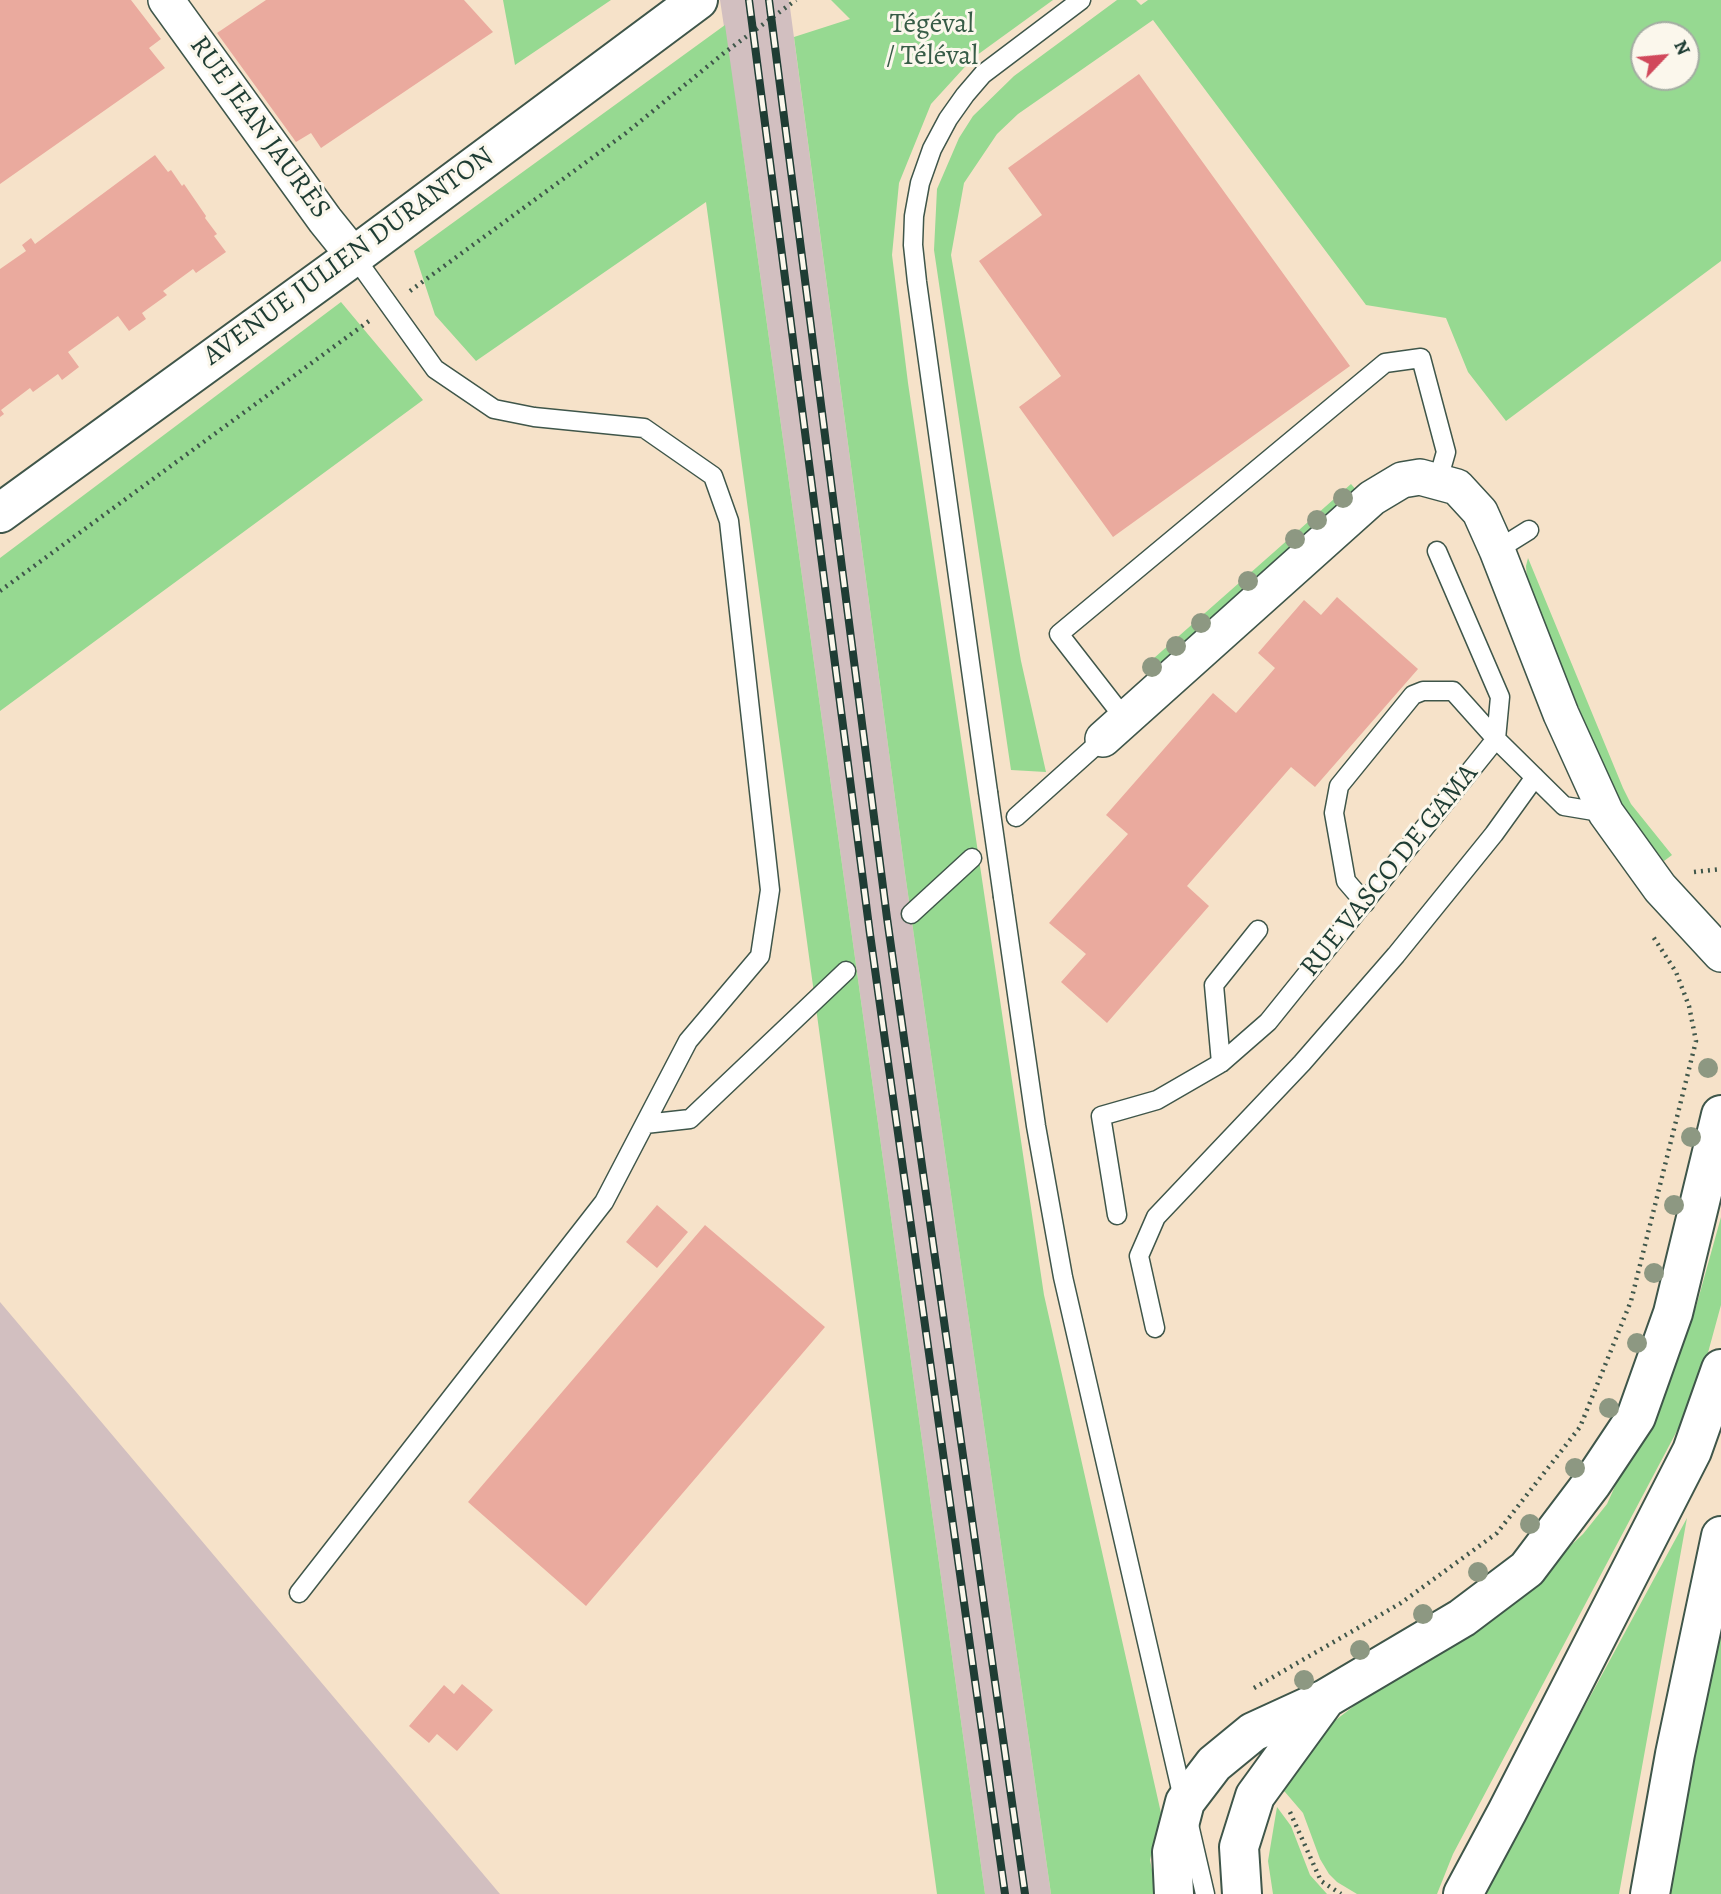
<!DOCTYPE html>
<meta charset="utf-8">
<style>
body{margin:0}
#map{position:relative;width:1721px;height:1894px;overflow:hidden;background:#f6e2c9;font-family:Alegreya,serif}
canvas{display:block}
.north{position:absolute;left:1630px;top:21px;width:70px;height:70px;box-sizing:border-box;background:#fbf7ec;border:2px solid #a3ada2;border-radius:50%;rotate:64deg;font-size:19px;font-weight:700;line-height:28px;text-align:center;color:#1f3d34}
.north::after{content:'';display:block;margin:auto;width:24px;height:32px;background:#d1495b;clip-path:polygon(50% 0,100% 100%,50% 72%,0 100%)}
</style>
<div id="map">
<canvas width="1721" height="1894"></canvas>
<div class="north">N</div>
</div>
<script>
const context = document.querySelector('canvas').getContext('2d');
context.lineJoin = 'round';
function fillPath(path, color) { context.fillStyle = color; context.fill(path, 'evenodd'); }
const toPath = rows => new Path2D(rows.map(r => 'M' + r).join(''));
function trace(path, color, width, dash) { context.strokeStyle = color; context.lineWidth = width; context.lineCap = dash ? 'butt' : 'round'; context.setLineDash(dash || []); context.stroke(path); }
function drawText(font, color, halo, rows, align = 'center') {
  context.font = font + ' Alegreya,serif'; context.lineWidth = 6; context.setLineDash([]); context.textBaseline = 'middle'; context.strokeStyle = halo; context.fillStyle = color; for (const [text, x, y, turn = 0] of rows) {
    context.save(); context.translate(x, y); context.rotate((+turn || 0) * Math.PI / 180); context.textAlign = isNaN(turn) ? turn : align; if (halo) context.strokeText(text, 0, 0); context.fillText(text, 0, 0); context.restore();
  }
}
fillPath(toPath([
 [720,0,789,0,905,873,1051,1894,985,1894,746,173],
 [0,1302,500,1894,0,1894]
]), '#d2bfc0');
fillPath(toPath([
 [503,0,611,0,515,65],
 [831,0,1053,0,973,58,931,104,899,183,892,255,908,383,1044,1295,1161,1813,1150,1860,1157,1894,1051,1894,905,873,794,37,850,19],
 [1117,0,1136,0,1141,5,1148,0,1721,0,1721,261,1506,421,1468,372,1446,318,1366,305,1153,20,1018,114,997,134,964,183,951,255,1021,661,1046,772,1011,770,934,250,937,189,959,138,973,116,1014,76],
 [1644,35,1686,35,1686,77,1644,77],
 [725,25,746,173,985,1894,937,1894,706,202,476,361,435,315,414,251],
 [341,302,423,400,0,711,0,558],
 [1351,484,1357,491,1152,674,1145,666],
 [1528,558,1623,788,1631,804,1672,855,1664,861,1619,803,1610,785,1527,580,1526,566],
 [1721,1217,1721,1305,1697,1393,1453,1854,1437,1894,1357,1894,1337,1882,1329,1874,1320,1859,1303,1813,1285,1792,1273,1783,1311,1739,1363,1699,1510,1603,1583,1534,1607,1504,1696,1307],
 [1687,1518,1619,1894,1483,1894],
 [1721,1626,1721,1894,1668,1894],
 [1277,1807,1291,1826,1310,1875,1327,1894,1273,1894,1268,1861]
]), '#96d991');
fillPath(toPath([
 [0,0,131,0,161,39,149,48,165,68,0,184],
 [266,0,464,0,493,32,321,148,311,133,296,142,217,33],
 [1139,74,1350,366,1113,537,1019,407,1061,376,979,261,1042,215,1008,168],
 [155,155,168,172,171,170,182,186,184,184,206,216,205,218,217,234,214,236,226,252,196,273,193,269,163,291,167,295,142,313,146,319,129,331,118,316,68,352,79,367,62,380,58,374,33,392,30,388,1,410,4,414,0,417,0,269,26,251,22,245,31,238,35,244],
 [1337,597,1418,669,1315,787,1291,767,1187,886,1209,906,1107,1023,1061,982,1086,954,1049,923,1128,834,1106,815,1213,693,1236,713,1275,668,1258,653,1304,600,1321,615],
 [657,1205,688,1232,657,1268,626,1242],
 [705,1225,825,1327,586,1606,468,1502],
 [462,1684,493,1710,457,1751,437,1734,429,1743,409,1726,444,1685,454,1694]
]), '#eaaa9e');
const service = toPath([
 [1497,550,1529,530],
 [1437,551,1500,697,1496,739],
 [1125,719,1059,634,1385,363,1421,358,1446,452,1438,480],
 [988,792,917,282,913,245,914,216,920,183,932,149,948,119,965,95,983,74,1081,0],
 [1016,817,1103,739],
 [1003,897,1036,1126,1063,1277,1205,1894],
 [1365,903,1346,881,1334,813,1339,786,1413,695,1423,691,1453,691,1496,739],
 [911,914,972,858],
 [1221,1063,1214,985,1258,930],
 [645,1124,690,1119,846,971],
 [1117,1215,1101,1116,1157,1100,1221,1063,1268,1022,1496,739,1564,806,1606,813],
 [1155,1328,1139,1256,1156,1217,1302,1063,1396,955,1494,834,1535,777],
 [299,1593,604,1202,688,1041,760,956,770,890,729,521,713,476,644,428,534,417,494,409,435,369,354,256]
]);
const minor = toPath([
 [166,0,325,220,354,256],
 [1103,739,1372,498,1402,480,1420,477,1457,487,1480,512,1497,550,1561,714,1606,813,1660,888,1721,954]
]);
const secondary = toPath([
 [0,513,354,256,698,0],
 [1174,1894,1172,1852,1185,1802,1214,1764,1253,1732,1325,1699,1462,1618,1527,1569,1592,1483,1636,1417,1673,1313,1721,1115],
 [1242,1894,1239,1847,1255,1796,1324,1701]
]);
const trunk = toPath([
 [1463,1894,1507,1812,1692,1451,1721,1369],
 [1650,1894,1675,1754,1721,1536]
]);
trace(service, '#3f564a', 21);
trace(minor, '#3f564a', 38);
trace(secondary, '#3f564a', 42);
trace(trunk, '#3f564a', 42);
trace(toPath([
 [410,291,626,133,724,53,796,0],
 [0,591,369,321],
 [1694,872,1721,869],
 [1254,1688,1401,1603,1497,1533,1580,1427,1631,1301,1696,1041,1689,1006,1676,972,1652,935],
 [1290,1812,1321,1881,1341,1894]
]), '#3f564a', 4.5, [2, 5]);
trace(service, '#fff', 18);
trace(minor, '#fff', 35);
trace(secondary, '#fff', 38);
trace(trunk, '#fff', 38);
const rail = toPath([
 [749,0,870,934,1005,1894],
 [769,0,887,918,1025,1894]
]);
trace(rail, '#1f3d34', 8);
trace(rail, '#fbf7ec', 5, [16]);
const serviceBridge = toPath([
 [988,792,1003,897]
]);
trace(serviceBridge, '#3f564a', 21, []);
trace(serviceBridge, '#fff', 18);
context.fillStyle = '#8d9882';
for (const [x, y] of [
 [1343,498],
 [1317,520],
 [1295,539],
 [1248,581],
 [1201,623],
 [1176,646],
 [1152,667],
 [1708,1068],
 [1691,1137],
 [1674,1205],
 [1654,1273],
 [1637,1343],
 [1609,1408],
 [1575,1468],
 [1530,1524],
 [1478,1572],
 [1423,1614],
 [1360,1650],
 [1304,1680]
]) { context.beginPath(); context.arc(x, y, 10, 0, 2 * Math.PI); context.fill(); }
drawText('28px', '#375c47', '#fbf7ec', [
 ["Tégéval",932,25],
 ["/ Téléval",932,57]
]);
drawText('28px', '#1f3d34', '#fbf7ec', [
 ["RUE JEAN JAURÈS",259,128,54],
 ["AVENUE JULIEN DURANTON",349,257,-36],
 ["RUE VASCO DE GAMA",1390,871,-51]
]);
</script>
